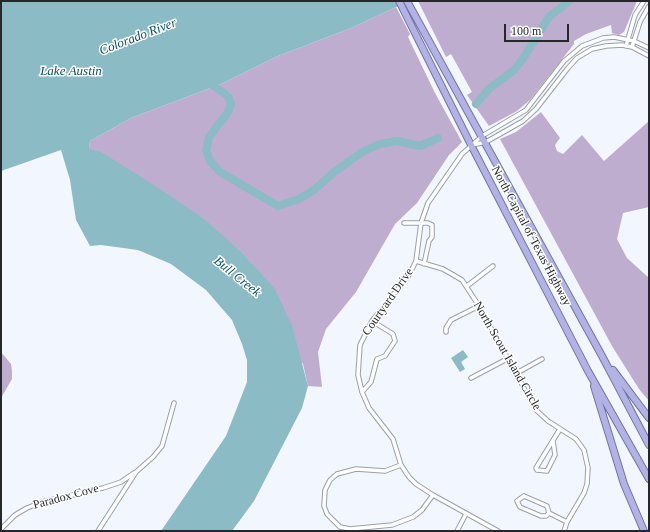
<!DOCTYPE html>
<style>
body{margin:0}
#map{position:relative;width:650px;height:532px;overflow:hidden;background:#f1f6ff;font-family:"Times New Roman",serif}
canvas{display:block}
.frame{position:absolute;inset:0;border:2px solid #25272a;pointer-events:none}
.scale{position:absolute;left:504px;top:24px;width:65px;height:18px;box-sizing:border-box;border:2px solid #25272a;border-top:0;padding-left:5px;font-size:12px;line-height:14px;white-space:nowrap;color:#25272a;-webkit-text-stroke:3px #fff;paint-order:stroke}
</style>
<div id="map">
<canvas width="650" height="532"></canvas>
<div class="frame"></div>
<div class="scale">100 m</div>
</div>
<script>
const context = document.querySelector('canvas').getContext('2d');
context.lineJoin = 'round';
function fillPath(path, color) { context.fillStyle = color; context.fill(path, 'evenodd'); }
const toPath = rows => new Path2D(rows.map(r => 'M' + r).join(''));
function trace(path, color, width, dash) { context.strokeStyle = color; context.lineWidth = width; context.lineCap = dash ? 'butt' : 'round'; context.setLineDash(dash || []); context.stroke(path); }
function drawText(font, color, halo, rows, align = 'center') {
  context.font = font + ' "Times New Roman",serif'; context.lineWidth = 3; context.setLineDash([]); context.textBaseline = 'middle'; context.strokeStyle = halo; context.fillStyle = color; for (const [text, x, y, turn = 0] of rows) {
    context.save(); context.translate(x, y); context.rotate((+turn || 0) * Math.PI / 180); context.textAlign = isNaN(turn) ? turn : align; if (halo) context.strokeText(text, 0, 0); context.fillText(text, 0, 0); context.restore();
  }
}
fillPath(toPath([
 [418,1,637,1,624,32,619,35,612,33,611,25,586,34,574,41,574,44,530,100,517,111,489,126,467,95,472,92,451,54,446,57],
 [396,7,410,34,408,37,435,93,462,142,449,155,417,203,395,224,356,292,326,329,318,352,322,387,308,386,303,364,89,149,90,141,131,118,221,84,278,56,351,28],
 [541,112,560,138,555,145,557,151,563,154,582,135,604,161,649,121,649,207,623,213,617,239,627,258,649,278,649,401,639,389,612,346,500,139,516,132],
 [1,352,11,364,12,371,12,379,1,398]
]), '#bfadd0');
fillPath(toPath([
 [1,1,409,1,351,28,278,56,221,84,131,118,90,141,89,149,101,152,157,187,204,219,240,251,275,289,292,326,308,386,302,408,254,501,232,531,161,531,226,436,247,382,247,360,242,344,232,320,206,290,171,264,138,250,101,245,90,246,76,220,70,180,61,150,1,171],
 [463,350,468,357,461,362,465,369,460,372,451,358]
]), '#8bbbc5');
trace(toPath([
 [206,81,224,93,229,98,231,104,228,112,209,137,206,150,210,161,220,172,278,206,299,199,314,190,333,173,362,152,380,144,397,141,420,146,438,138],
 [476,104,489,89,514,70,522,60,549,17,569,1]
]), '#8bbbc5', 8);
const minor = toPath([
 [626,46,635,15,644,1],
 [632,47,640,22,649,6],
 [472,145,486,142,523,121,536,109,568,68,577,58,592,49,606,46,622,45,632,47,649,56],
 [404,223,428,223,432,225,432,237,429,241,424,264],
 [416,261,443,269,462,280,479,306,536,410,548,421,576,439,584,450,588,468,587,484,584,493,567,522,564,531],
 [467,286,493,266],
 [446,332,446,328,451,320,479,306],
 [515,374,542,359],
 [471,378,507,359],
 [362,392,371,382,377,359,385,356,395,341,393,334,372,321],
 [553,441,555,455,547,471,537,470,536,468,560,429],
 [401,465,385,471,356,469,337,474,330,480,325,490,324,506,327,514,340,527,350,529,392,525,413,517,422,510,433,495],
 [524,496,547,506,549,513,546,516,541,516,520,507,517,501,524,496],
 [549,513,567,522],
 [1,529,15,515,27,508,42,502,103,488,121,482,134,473],
 [98,531,136,472,153,457,162,446,174,403],
 [457,531,466,514],
 [498,531,433,495,416,484,409,477,401,465,393,439,369,408,362,392,358,375,360,345,372,321,409,275,416,261,421,223,428,203,462,154,482,136,526,110,564,61,582,46,603,38,614,37,634,41,649,48]
]);
const trunk = toPath([
 [399,1,471,145,588,371,649,479],
 [407,1,602,356,649,445],
 [613,370,649,418],
 [594,386,624,484,644,531]
]);
trace(minor, '#9ba0a7', 5.5);
trace(trunk, '#7474a0', 8);
trace(minor, '#fff', 3.5);
trace(trunk, '#b2b2e6', 6);
drawText('12px', '#25272a', '#fff', [
 ["North Capital of Texas Highway",531,236,62],
 ["Courtyard Drive",388,302,-55],
 ["North Scout Island Circle",507,356,60],
 ["Paradox Cove",66,497,-15]
]);
drawText('italic 13px', '#0a515c', '#fff', [
 ["Colorado River",138,37,-21],
 ["Lake Austin",71,72],
 ["Bull Creek",237,277,39]
]);
</script>
